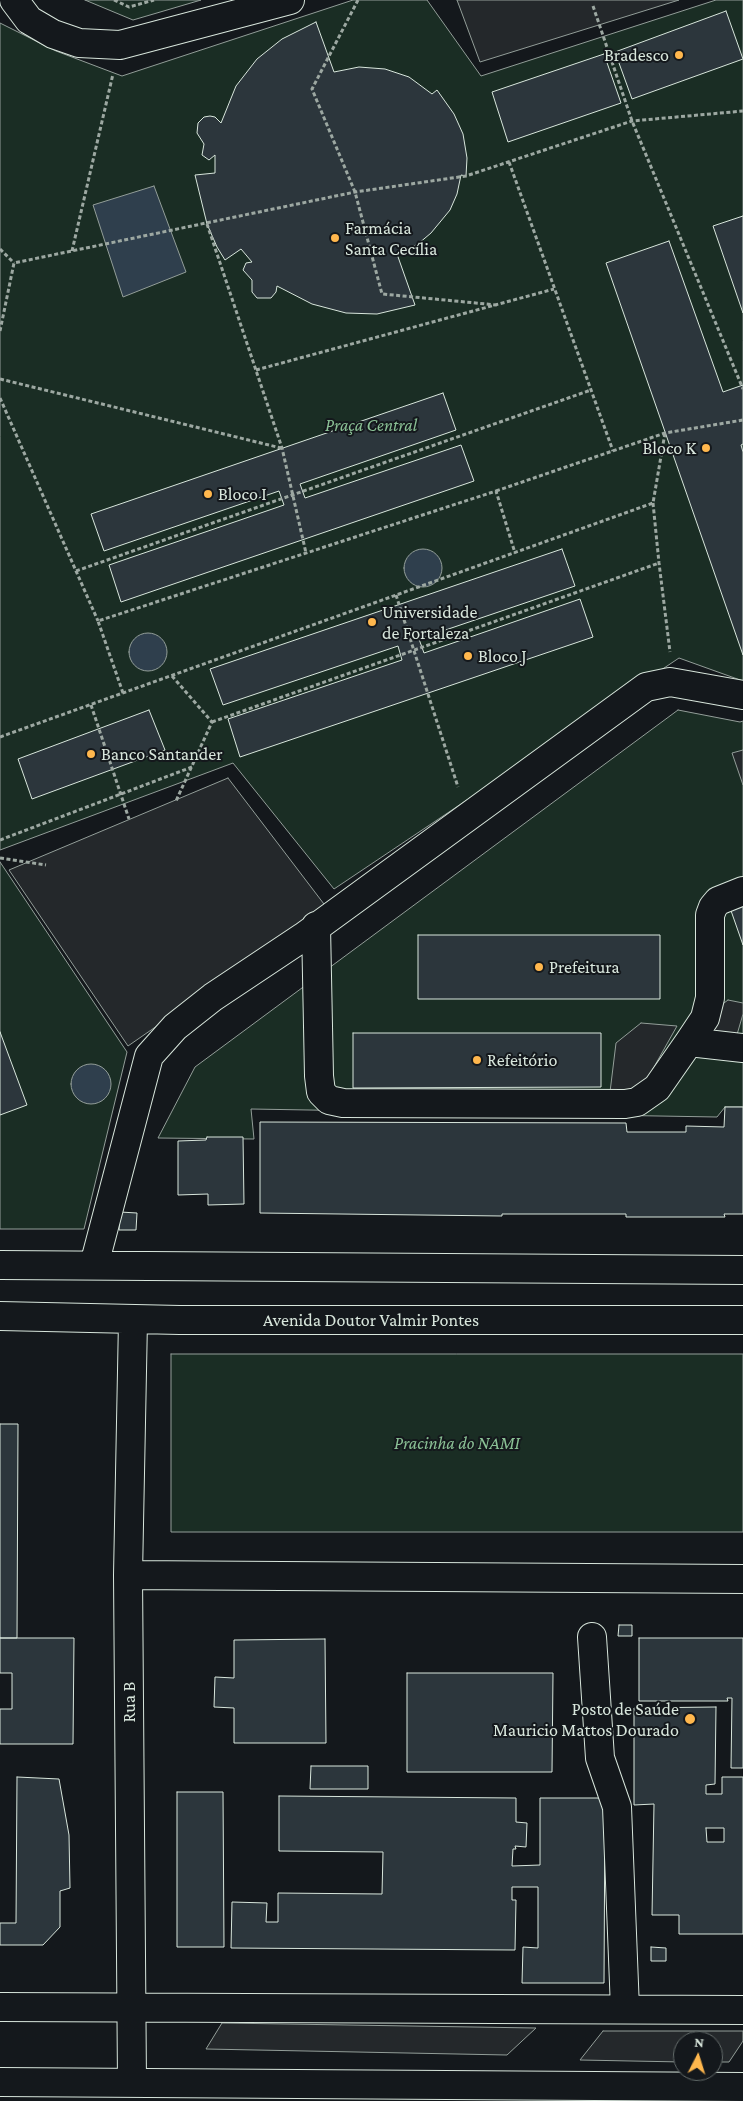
<!DOCTYPE html>
<meta charset="utf-8">
<style>
body{margin:0}
#map{position:relative;width:743px;height:2101px;overflow:hidden;background:#14181c;font-family:"Crimson Pro",serif}
canvas{display:block}
.north{position:absolute;left:673px;top:2031px;width:50px;height:50px;box-sizing:border-box;background:#14181c;border:1px solid #626a69;border-radius:50%;rotate:5deg;font-size:14px;font-weight:700;line-height:20px;text-align:center;color:#d8e6dc}
.north::after{content:'';display:block;margin:auto;width:18px;height:22px;background:#ffb74d;clip-path:polygon(50% 0,100% 100%,50% 72%,0 100%)}
</style>
<div id="map">
<canvas width="743" height="2101"></canvas>
<div class="north">N</div>
</div>
<script>
const context = document.querySelector('canvas').getContext('2d');
context.lineJoin = 'round';
function fillPath(path, color) { context.fillStyle = color; context.fill(path, 'evenodd'); }
const toPath = rows => new Path2D(rows.map(r => 'M' + r).join(''));
function trace(path, color, width, dash) { context.strokeStyle = color; context.lineWidth = width; context.lineCap = dash ? 'butt' : 'round'; context.setLineDash(dash || []); context.stroke(path); }
function drawText(font, color, halo, rows, align = 'center') {
  context.font = font + ' "Crimson Pro",serif'; context.lineWidth = 4; context.setLineDash([]); context.textBaseline = 'middle'; context.strokeStyle = halo; context.fillStyle = color; for (const [text, x, y, turn = 0] of rows) {
    context.save(); context.translate(x, y); context.rotate((+turn || 0) * Math.PI / 180); context.textAlign = isNaN(turn) ? turn : align; if (halo) context.strokeText(text, 0, 0); context.fillText(text, 0, 0); context.restore();
  }
}
const green = toPath([
 [85,0,201,0,133,20,85,0],
 [353,0,427,0,481,76,716,0,743,0,743,681,679,658,334,889,233,763,0,850,0,23,56,51,122,76,353,0],
 [678,710,740,722,743,721,743,1107,725,1107,717,1117,251,1109,254,1139,158,1138,195,1067,678,710],
 [0,862,127,1052,84,1229,0,1229,0,862],
 [171,1354,743,1354,743,1532,171,1532,171,1354]
]);
fillPath(green, '#1a2d24');
trace(green, '#939e99', 1);
const parking = toPath([
 [457,0,679,0,480,62,457,0],
 [743,750,743,785,732,753,743,750],
 [228,778,327,908,128,1046,9,870,228,778],
 [728,1000,743,1003,743,1014,736,1038,709,1032,716,1009,728,1000],
 [641,1023,677,1026,640,1092,610,1092,616,1043,641,1023],
 [222,2023,536,2028,507,2055,206,2049,222,2023],
 [603,2031,743,2031,743,2041,729,2062,713,2062,713,2041,683,2041,683,2062,580,2060,603,2031]
]);
fillPath(parking, '#24282b');
trace(parking, '#939e99', 1);
const water = toPath([
 [154,186,186,272,123,297,93,205,154,186],
 '404 568a19 19 0 1 1 38 0a19 19 0 1 1-38 0Z',
 '129 652a19 19 0 1 1 38 0a19 19 0 1 1-38 0Z',
 '71 1084a20 20 0 1 1 40 0a20 20 0 1 1-40 0Z'
]);
fillPath(water, '#2f3f4d');
trace(water, '#939e99', 1);
const building = toPath([
 [726,11,743,59,632,99,615,52,726,11],
 [316,22,334,72,359,67,385,69,409,77,432,94,437,90,454,114,463,134,467,158,466,176,461,175,457,194,450,210,431,233,418,244,397,254,415,305,377,314,346,313,312,304,277,286,276,292,271,298,257,298,252,292,252,280,243,270,246,263,252,262,241,249,225,260,217,247,207,224,195,175,215,173,215,155,209,160,202,155,204,144,197,133,198,123,204,117,210,116,215,117,221,123,236,86,257,59,282,39,316,22],
 [604,54,621,103,508,142,492,92,604,54],
 [743,216,743,313,713,226,743,216],
 [669,241,723,392,743,385,743,444,741,445,743,452,743,655,606,263,669,241],
 [443,393,456,430,300,484,305,498,461,445,474,481,121,602,109,565,284,505,279,491,104,551,91,514,443,393],
 [562,549,575,586,419,639,424,653,580,599,593,637,240,757,228,719,402,660,398,646,223,705,210,669,562,549],
 [149,710,165,750,32,799,18,759,149,710],
 [743,900,743,945,729,905,743,900],
 [418,935,660,935,660,999,418,999,418,935],
 [0,1032,27,1105,0,1115,0,1032],
 [353,1033,601,1033,601,1087,353,1088,353,1033],
 [725,1107,743,1107,743,1214,724,1214,725,1217,626,1217,626,1214,502,1214,502,1216,260,1213,260,1122,626,1123,627,1132,686,1132,686,1126,724,1127,725,1107],
 [207,1137,243,1137,244,1204,208,1205,208,1194,178,1195,178,1141,206,1140,207,1137],
 [120,1212,137,1213,136,1230,119,1230,120,1212],
 [0,1424,18,1424,17,1638,0,1638,0,1424],
 [619,1625,632,1625,632,1636,618,1636,619,1625],
 [0,1638,74,1638,73,1744,0,1744,0,1709,12,1709,12,1673,0,1673,0,1638],
 [639,1638,743,1638,743,1768,731,1768,732,1698,727,1698,728,1701,639,1701,639,1638],
 [325,1639,326,1743,234,1743,234,1708,214,1707,215,1677,234,1678,234,1640,325,1639],
 [407,1673,553,1673,552,1772,407,1772,407,1673],
 [716,1707,715,1784,706,1785,706,1794,722,1794,722,1777,743,1777,743,1934,679,1934,679,1915,652,1915,654,1804,634,1805,634,1708,716,1707],
 [706,1828,724,1828,724,1842,707,1842,706,1828],
 [311,1766,368,1766,368,1789,310,1789,311,1766],
 [17,1777,59,1779,69,1835,70,1888,60,1891,60,1927,43,1945,0,1945,0,1923,16,1923,17,1777],
 [177,1792,223,1792,224,1947,177,1947,177,1792],
 [279,1796,516,1798,516,1822,527,1823,526,1847,515,1846,516,1849,513,1849,512,1866,540,1865,540,1798,605,1798,604,1983,522,1983,523,1947,538,1948,538,1887,512,1887,512,1900,516,1900,515,1950,231,1948,232,1902,267,1903,266,1922,278,1922,278,1893,382,1894,383,1852,279,1851,279,1796],
 [651,1947,666,1948,666,1961,651,1961,651,1947]
]);
fillPath(building, '#2c363c');
trace(building, '#d8e6dc', 1);
const minor = toPath([
 [14,0,29,20,53,34,79,43,120,45,290,0],
 [316,926,319,1076,321,1092,329,1100,343,1103,625,1104,637,1102,657,1088,689,1042,743,1048],
 [689,1042,705,1018,710,998,710,915,713,907,718,901,743,891],
 [0,1265,743,1270],
 [94,1265,149,1056,175,1027,213,997,303,937,646,687,670,682,743,695],
 [0,1316,180,1320,743,1320],
 [128,1575,743,1579],
 [592,1637,600,1758,617,1807,625,2009],
 [0,2007,743,2010],
 [0,2082,743,2087],
 [132,2083,128,1575,133,1320]
]);
trace(minor, '#d8e6dc', 30);
trace(toPath([
 [114,0,129,7,154,0],
 [358,0,312,89,355,192,382,294,497,305],
 [593,6,632,121,743,389],
 [509,162,613,451],
 [207,224,282,448,306,553],
 [0,249,14,263],
 [72,251,113,74],
 [0,331,14,263,355,192,466,176,632,121,743,111],
 [256,370,554,289],
 [0,379,281,448],
 [0,398,98,621],
 [496,491,665,433,743,420],
 [653,503,659,563,670,652],
 [76,571,591,390],
 [396,595,458,787],
 [172,676,212,722,176,801],
 [123,693,98,621,496,491,515,553],
 [91,705,129,819],
 [212,722,659,563],
 [0,737,653,503,665,433],
 [0,840,192,767],
 [0,858,46,865]
]), '#9da8a2', 3, [4, 2.5]);
trace(minor, '#14181c', 28);
for (const [x, y, r, color] of [
 [679,55,5,"#ffb74d"],
 [335,238,5,"#ffb74d"],
 [706,448,5,"#ffb74d"],
 [208,494,5,"#ffb74d"],
 [372,622,5,"#ffb74d"],
 [468,656,5,"#ffb74d"],
 [91,754,5,"#ffb74d"],
 [539,967,5,"#ffb74d"],
 [477,1060,5,"#ffb74d"],
 [690,1719,6,"#ffb74d"]
]) { const dot = new Path2D(); dot.arc(x, y, r, 0, 2 * Math.PI); context.fillStyle = color; context.fill(dot); trace(dot, '#14181c', 2); }
drawText('18px', '#d8e6dc', '#14181c', [
 ["Bradesco",669,55,"right"],
 ["Farmácia",345,228],
 ["Santa Cecília",345,249],
 ["Bloco K",696,448,"right"],
 ["Bloco I",218,494],
 ["Universidade",382,612],
 ["de Fortaleza",382,633],
 ["Bloco J",478,656],
 ["Banco Santander",101,754],
 ["Prefeitura",549,967],
 ["Refeitório",487,1060],
 ["Posto de Saúde",679,1709,"right"],
 ["Mauricio Mattos Dourado",679,1730,"right"]
], 'left');
drawText('italic 18px', '#8ac095', '#14181c', [
 ["Praça Central",371,425],
 ["Pracinha do NAMI",457,1443]
]);
drawText('18px', '#d8e6dc', '#14181c', [
 ["Avenida Doutor Valmir Pontes",371,1320],
 ["Rua B",129,1702,-90]
]);
</script>
